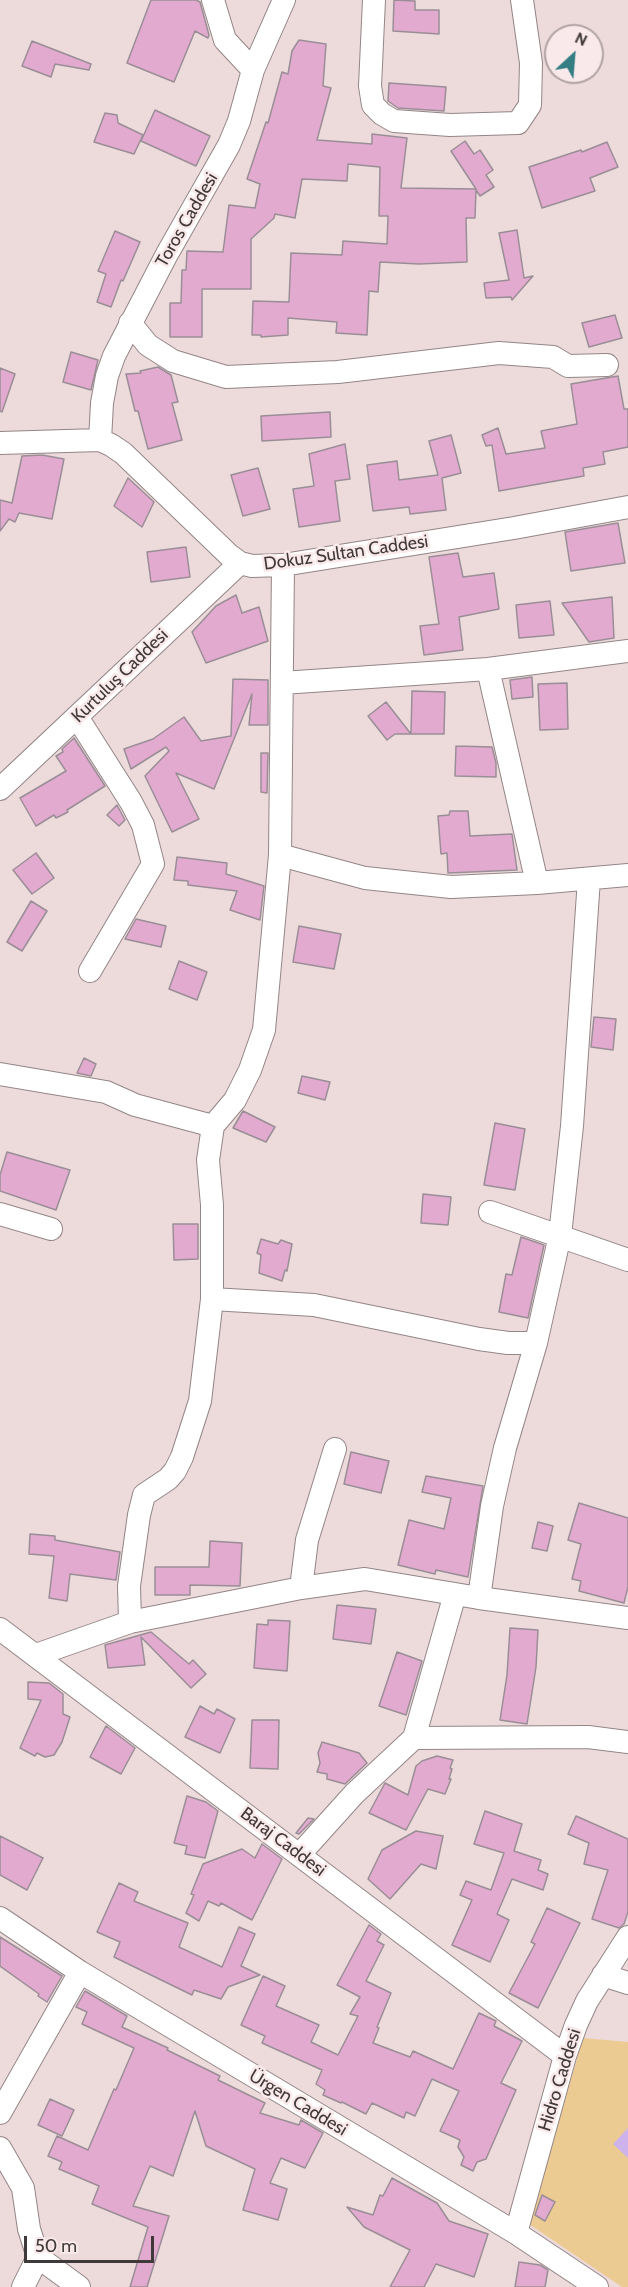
<!DOCTYPE html>
<meta charset="utf-8">
<style>
body{margin:0}
#map{position:relative;width:628px;height:2287px;overflow:hidden;background:#eddbdc;font-family:Cabin,sans-serif}
canvas{display:block}
.north{position:absolute;left:544px;top:24px;width:60px;height:60px;box-sizing:border-box;background:#fae9ea;border:2px solid #b0a3a3;border-radius:50%;rotate:26deg;font-size:16px;font-weight:700;line-height:24px;text-align:center;color:#403939}
.north::after{content:'';display:block;margin:auto;width:21px;height:27px;background:#347d83;clip-path:polygon(50% 0,100% 100%,50% 72%,0 100%)}
.scale{position:absolute;left:24px;top:2236px;width:130px;height:27px;box-sizing:border-box;border:3px solid #403939;border-top:0;padding-left:8px;font-size:18px;line-height:21px;white-space:nowrap;color:#403939;-webkit-text-stroke:4px #fae9ea;paint-order:stroke}
</style>
<div id="map">
<canvas width="628" height="2287"></canvas>
<div class="north">N</div>
<div class="scale">50 m</div>
</div>
<script>
const context = document.querySelector('canvas').getContext('2d');
context.lineJoin = 'round';
function fillPath(path, color) { context.fillStyle = color; context.fill(path, 'evenodd'); }
const toPath = rows => new Path2D(rows.map(r => 'M' + r).join(''));
function trace(path, color, width, dash) { context.strokeStyle = color; context.lineWidth = width; context.lineCap = dash ? 'butt' : 'round'; context.setLineDash(dash || []); context.stroke(path); }
function drawText(font, color, halo, rows, align = 'center') {
  context.font = font + ' Cabin,sans-serif'; context.lineWidth = 5; context.setLineDash([]); context.textBaseline = 'middle'; context.strokeStyle = halo; context.fillStyle = color; for (const [text, x, y, turn = 0] of rows) {
    context.save(); context.translate(x, y); context.rotate((+turn || 0) * Math.PI / 180); context.textAlign = isNaN(turn) ? turn : align; if (halo) context.strokeText(text, 0, 0); context.fillText(text, 0, 0); context.restore();
  }
}
fillPath(toPath([
 [583,2038,628,2042,628,2287,622,2287,529,2224]
]), '#eccb92');
fillPath(toPath([
 [628,2128,628,2158,613,2144]
]), '#cdb2ec');
const building = toPath([
 [151,0,196,0,200,2,209,35,208,38,195,31,174,82,127,63,151,0],
 [394,0,415,1,415,10,439,10,439,34,393,31,394,0],
 [299,40,326,44,323,86,331,88,317,140,372,144,372,134,407,138,401,188,476,189,451,151,465,141,474,154,480,150,493,170,486,175,494,187,480,196,476,190,475,218,466,218,467,262,419,264,380,262,378,292,369,291,367,335,336,333,337,322,288,318,288,335,261,337,261,335,252,335,253,301,289,302,291,253,342,255,343,241,387,244,388,216,379,216,380,167,348,164,347,181,302,179,295,218,275,214,274,218,251,239,251,289,202,289,202,337,170,337,170,303,181,303,182,270,186,270,187,251,223,252,229,205,255,208,260,184,247,179,266,122,268,123,282,72,288,74,292,51,299,40],
 [32,41,91,64,89,70,55,64,51,77,22,66,32,41],
 [389,83,446,87,444,111,398,108,388,101,389,83],
 [155,110,210,136,196,166,141,141,155,110],
 [105,113,117,115,118,123,143,135,134,154,94,142,105,113],
 [607,142,618,167,590,178,595,191,542,208,529,167,581,150,582,152,607,142],
 [517,230,524,278,533,276,512,300,511,297,486,298,484,283,509,280,499,233,517,230],
 [115,231,140,242,123,281,121,280,111,307,97,302,106,274,98,271,115,231],
 [615,315,622,338,589,347,582,323,615,315],
 [71,352,98,360,91,390,63,382,71,352],
 [158,367,171,375,178,402,172,403,182,440,148,449,138,411,135,411,126,374,141,373,140,371,158,367],
 [0,368,15,374,2,412,0,411,0,368],
 [618,376,624,409,628,409,628,447,603,452,605,464,583,468,584,476,499,491,492,445,486,446,482,435,498,428,506,454,545,448,541,431,577,424,571,384,618,376],
 [330,412,331,437,262,441,261,416,330,412],
 [451,435,461,473,442,478,446,510,410,514,409,507,373,511,367,465,397,461,399,480,438,475,429,441,451,435],
 [345,444,350,479,335,481,340,521,299,527,293,489,314,486,309,454,345,444],
 [42,455,64,459,52,519,19,513,15,522,9,519,0,531,0,500,12,503,22,456,42,455],
 [258,468,270,509,243,516,231,475,258,468],
 [128,478,154,502,142,527,114,506,128,478],
 [618,523,625,563,571,571,565,532,618,523],
 [186,547,190,577,151,582,147,552,186,547],
 [458,553,463,577,494,573,499,609,459,617,463,650,424,655,420,626,439,624,429,557,458,553],
 [236,595,242,613,259,607,268,641,206,663,192,632,216,606,236,595],
 [612,597,614,638,589,642,562,603,612,597],
 [550,601,554,635,519,638,516,605,550,601],
 [532,677,533,697,512,699,510,680,532,677],
 [233,679,268,680,268,725,249,725,252,694,214,789,176,773,199,819,172,832,145,776,169,751,166,747,131,769,124,749,153,739,184,717,201,741,231,736,233,679],
 [567,683,568,729,540,730,538,684,567,683],
 [412,691,445,692,444,734,411,734,412,691],
 [386,702,411,734,395,734,387,740,368,716,386,702],
 [74,738,105,786,67,810,68,812,56,818,54,815,36,826,20,798,66,771,56,756,63,752,62,749,74,738],
 [456,746,492,747,496,763,496,777,455,776,456,746],
 [261,753,268,753,267,793,261,792,261,753],
 [117,805,125,820,119,826,107,815,117,805],
 [450,811,468,811,470,836,512,834,517,870,448,873,447,853,441,854,438,816,449,815,450,811],
 [36,853,54,878,32,894,13,870,36,853],
 [177,857,227,863,226,874,264,886,260,920,230,910,237,891,188,885,188,881,174,880,177,857],
 [31,901,47,911,22,951,7,942,31,901],
 [136,919,166,926,161,947,125,939,136,919],
 [299,926,341,934,334,969,293,962,299,926],
 [179,961,207,972,197,1000,169,989,179,961],
 [594,1017,616,1019,613,1050,591,1047,594,1017],
 [84,1058,96,1064,91,1076,77,1073,84,1058],
 [302,1076,330,1082,325,1100,298,1093,302,1076],
 [243,1111,275,1127,266,1142,233,1128,243,1111],
 [495,1123,525,1129,515,1190,484,1185,495,1123],
 [7,1152,70,1170,56,1210,0,1191,0,1175,7,1152],
 [423,1194,451,1197,448,1225,421,1223,423,1194],
 [173,1224,198,1224,198,1259,174,1260,173,1224],
 [521,1237,544,1245,528,1318,499,1312,506,1274,512,1275,521,1237],
 [261,1239,278,1244,281,1240,292,1244,287,1271,285,1270,282,1281,259,1273,261,1255,257,1253,261,1239],
 [351,1452,389,1461,381,1493,344,1484,351,1452],
 [426,1476,483,1486,468,1577,436,1570,435,1574,398,1565,409,1520,444,1529,451,1498,422,1492,426,1476],
 [579,1503,628,1518,628,1587,624,1603,579,1591,581,1581,572,1579,581,1544,568,1540,579,1503],
 [538,1522,553,1526,547,1551,532,1548,538,1522],
 [30,1534,55,1536,55,1540,120,1552,116,1580,70,1574,67,1601,49,1598,54,1556,29,1554,30,1534],
 [210,1541,242,1543,240,1586,190,1585,190,1595,155,1595,155,1567,209,1567,210,1541],
 [337,1605,376,1609,371,1644,333,1639,337,1605],
 [268,1620,290,1621,287,1671,254,1668,257,1624,268,1625,268,1620],
 [510,1628,538,1630,536,1667,527,1724,500,1720,507,1675,510,1628],
 [151,1632,189,1664,193,1660,206,1674,191,1688,141,1637,145,1665,108,1668,105,1645,151,1632],
 [397,1652,422,1661,406,1715,379,1706,397,1652],
 [28,1682,49,1683,63,1694,63,1714,70,1717,62,1742,54,1755,45,1757,37,1753,35,1756,20,1748,41,1700,28,1699,28,1682],
 [200,1706,214,1714,217,1709,235,1719,220,1753,185,1737,200,1706],
 [252,1720,279,1720,278,1769,250,1768,252,1720],
 [106,1726,135,1748,121,1774,90,1757,106,1726],
 [322,1742,359,1753,367,1763,345,1784,327,1779,327,1774,317,1772,320,1763,318,1753,322,1742],
 [437,1756,453,1760,450,1768,452,1769,449,1779,451,1779,445,1794,428,1789,406,1830,369,1813,385,1783,408,1795,416,1766,422,1761,437,1756],
 [187,1796,206,1802,218,1811,205,1858,185,1854,187,1846,174,1843,187,1796],
 [485,1811,522,1824,514,1851,541,1860,538,1870,548,1874,543,1890,512,1879,497,1914,509,1920,490,1962,452,1945,472,1900,460,1895,466,1881,491,1890,504,1853,474,1844,485,1811],
 [576,1816,628,1839,628,1912,624,1924,619,1928,592,1919,608,1870,584,1864,589,1843,568,1834,576,1816],
 [308,1818,314,1819,299,1834,296,1833,308,1818],
 [416,1831,443,1836,436,1869,421,1864,390,1899,368,1879,382,1850,416,1831],
 [0,1836,43,1858,27,1890,0,1875,0,1836],
 [262,1844,282,1859,252,1920,221,1903,219,1906,208,1901,199,1921,186,1913,194,1895,191,1894,203,1864,242,1849,255,1858,262,1844],
 [119,1883,138,1892,134,1901,188,1923,179,1947,222,1967,239,1927,255,1934,241,1966,260,1975,228,1987,221,1999,194,1990,192,1995,114,1957,120,1942,97,1932,119,1883],
 [547,1908,580,1923,538,2008,509,1993,535,1944,531,1942,547,1908],
 [369,1925,381,1934,377,1941,384,1945,366,1981,391,1993,377,2027,379,2028,373,2043,410,2057,413,2051,453,2069,479,2013,496,2021,494,2026,522,2041,501,2083,516,2090,486,2159,477,2162,473,2171,461,2165,464,2157,458,2147,460,2140,440,2131,459,2091,432,2079,415,2116,406,2112,404,2118,372,2103,366,2114,342,2102,341,2103,323,2095,325,2090,316,2084,322,2070,262,2043,265,2036,241,2025,263,1976,285,1986,276,2006,319,2025,311,2042,338,2055,358,2016,350,2014,360,1997,337,1985,369,1925],
 [0,1937,62,1976,47,2002,38,1996,39,1994,0,1966,0,1937],
 [85,1991,127,2016,122,2027,168,2048,167,2050,220,2076,218,2080,265,2103,260,2113,299,2125,301,2120,323,2133,305,2168,281,2158,270,2183,287,2189,278,2220,243,2210,255,2169,206,2146,195,2111,173,2176,150,2166,133,2206,169,2216,147,2287,130,2287,148,2227,92,2204,99,2186,59,2169,62,2162,48,2156,57,2136,88,2150,114,2089,116,2090,134,2048,82,2024,87,2012,76,2007,85,1991],
 [50,2099,74,2110,62,2136,38,2125,50,2099],
 [392,2178,437,2203,449,2221,488,2234,474,2277,436,2264,424,2287,390,2287,410,2250,364,2227,347,2207,373,2215,380,2195,383,2196,392,2178],
 [542,2195,555,2202,545,2221,535,2215,542,2195],
 [519,2262,540,2265,548,2270,545,2287,515,2287,519,2262]
]);
fillPath(building, '#e3aad0');
trace(building, '#9a8e96', 1.5);
const minor = toPath([
 [213,0,225,40,253,70],
 [374,0,370,86,373,105,382,114,394,121,450,125,518,123,530,105,531,63,522,0],
 [130,323,148,345,173,361,226,377,338,372,499,353,553,357,568,366,607,365],
 [100,440,102,403,107,376,114,356,167,254,229,145,239,121,253,70,284,0],
 [0,443,100,440,111,445,123,453,229,555,240,563,252,566,283,565,514,528,628,507],
 [488,669,537,883],
 [282,683,488,669,628,651],
 [77,717,131,802,143,825,153,864,90,971],
 [0,789,240,563],
 [280,855,365,878,451,887,537,883,628,875],
 [0,1074,106,1092,135,1105,213,1126],
 [490,1212,628,1260],
 [0,1214,51,1229],
 [212,1299,314,1305,479,1339,508,1343,536,1343],
 [301,1588,307,1540,335,1449],
 [455,1594,414,1738,588,1737,628,1742],
 [479,1598,492,1506,505,1448,536,1343,560,1235,572,1126,589,879],
 [130,1622,129,1586,139,1515,144,1495,168,1479,175,1471,182,1457,200,1401,212,1299,212,1205,208,1160,213,1126,235,1100,250,1070,264,1030,280,855,283,565],
 [0,1629,565,2056],
 [36,1655,130,1622,301,1588,365,1579,479,1598,628,1618],
 [300,1854,354,1794,414,1738],
 [0,1918,80,1972,516,2233,597,2287],
 [603,1975,628,1983],
 [0,2113,80,1972],
 [0,2148,23,2188,29,2229,38,2257,79,2287],
 [516,2233,565,2056,576,2025,587,2001,628,1937],
 [23,2287,38,2257]
]);
trace(minor, '#948586', 24);
trace(minor, '#fff', 22);
drawText('18px', '#403939', '#fae9ea', [
 ["Toros Caddesi",187,220,-60],
 ["Dokuz Sultan Caddesi",346,553,-8],
 ["Kurtuluş Caddesi",120,676,-44],
 ["Baraj Caddesi",283,1842,37],
 ["Hidro Caddesi",560,2080,-73],
 ["Ürgen Caddesi",298,2103,31]
]);
</script>
